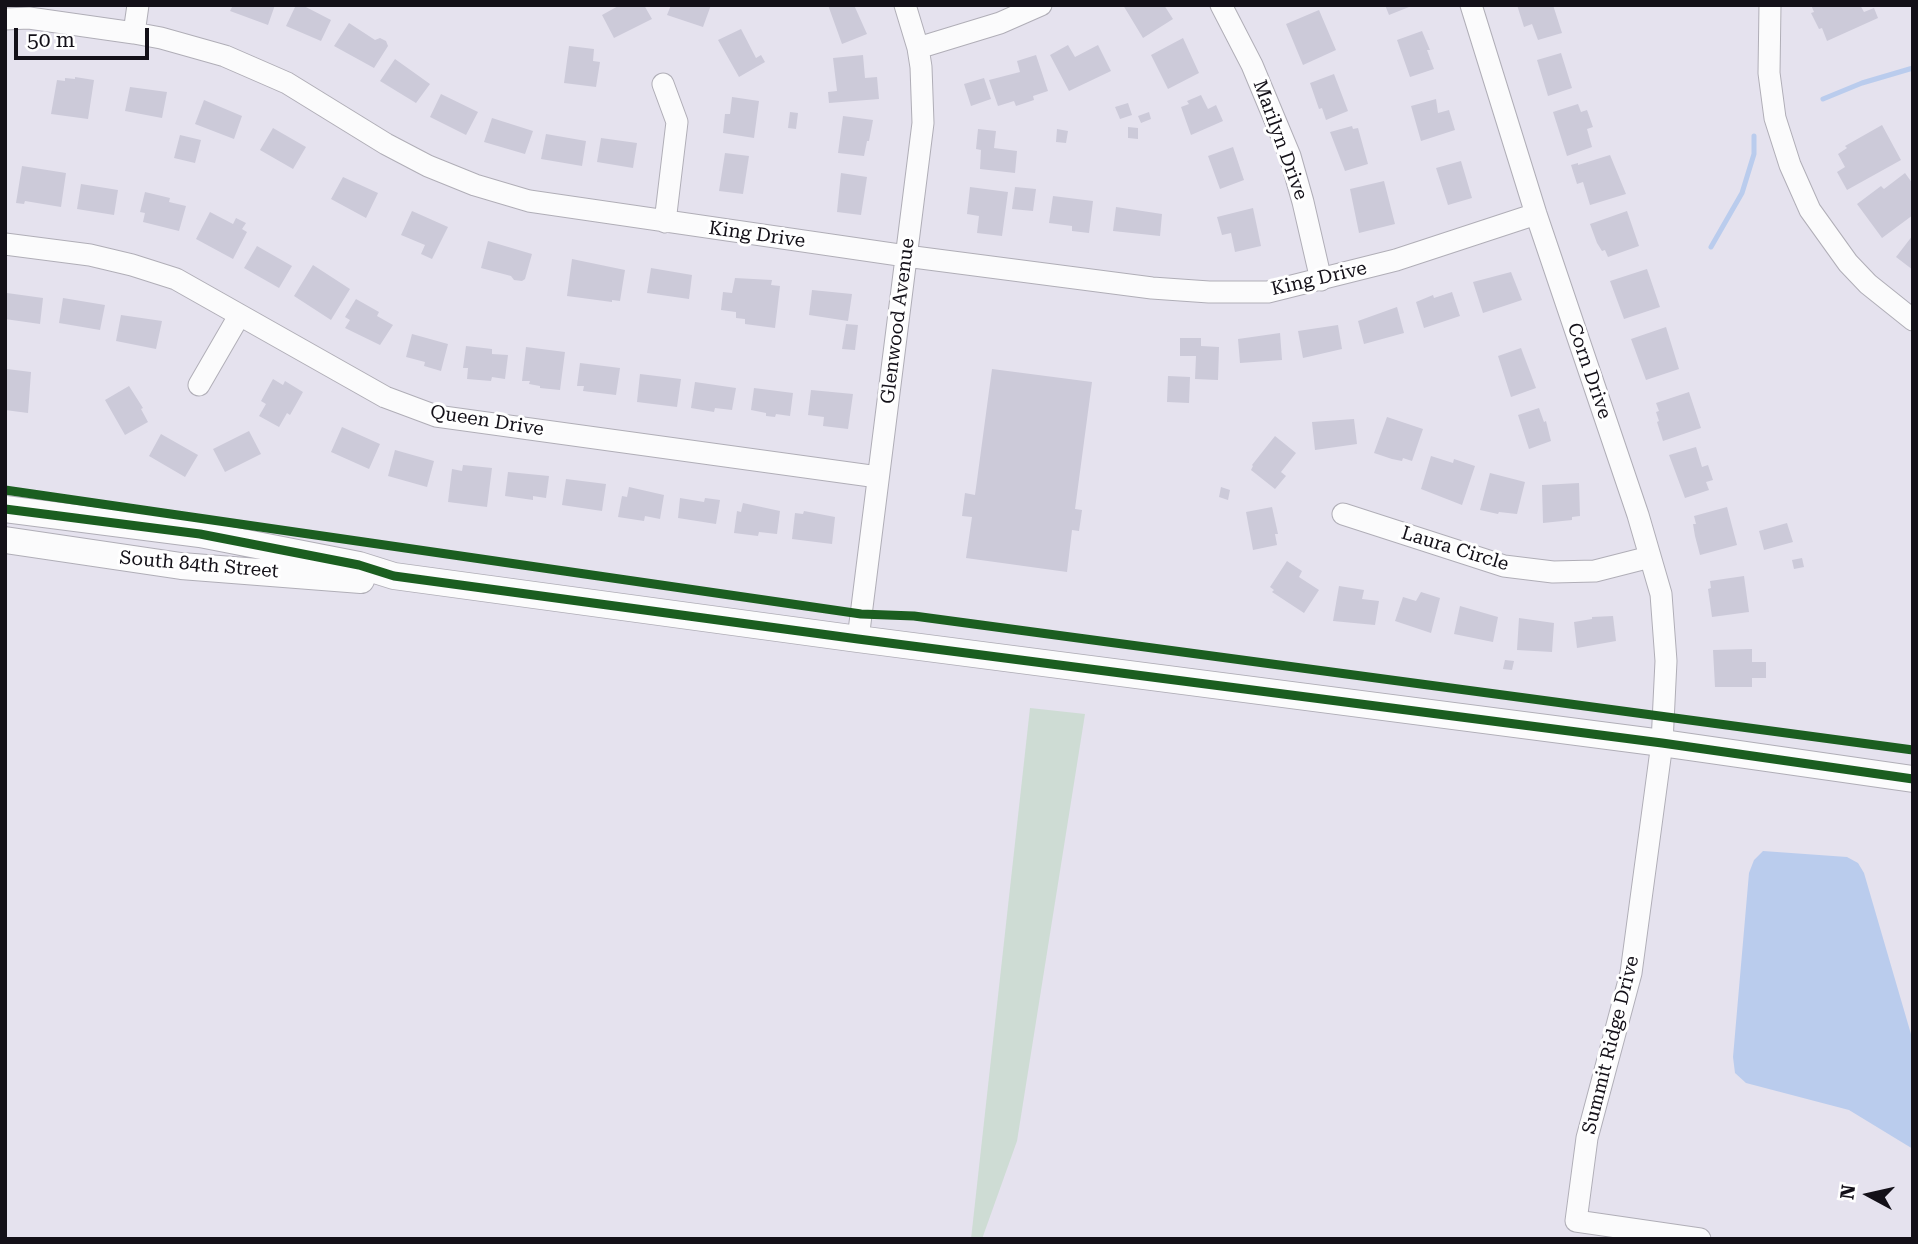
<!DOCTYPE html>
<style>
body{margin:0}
#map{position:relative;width:1918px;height:1244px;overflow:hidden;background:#e5e2ee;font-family:"Roboto Serif",serif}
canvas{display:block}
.frame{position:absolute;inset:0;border:7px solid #131018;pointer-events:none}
.north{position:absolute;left:1834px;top:1160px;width:70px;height:70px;-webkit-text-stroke:5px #fff;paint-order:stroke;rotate:278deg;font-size:19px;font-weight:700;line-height:28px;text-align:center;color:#131018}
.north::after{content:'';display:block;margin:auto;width:24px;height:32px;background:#131018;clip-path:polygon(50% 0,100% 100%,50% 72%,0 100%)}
.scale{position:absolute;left:14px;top:28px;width:135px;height:32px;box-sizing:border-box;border:4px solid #131018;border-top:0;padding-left:9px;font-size:21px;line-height:24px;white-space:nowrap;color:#131018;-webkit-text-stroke:5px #fff;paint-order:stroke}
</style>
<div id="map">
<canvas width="1918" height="1244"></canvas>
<div class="frame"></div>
<div class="north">N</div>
<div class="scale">50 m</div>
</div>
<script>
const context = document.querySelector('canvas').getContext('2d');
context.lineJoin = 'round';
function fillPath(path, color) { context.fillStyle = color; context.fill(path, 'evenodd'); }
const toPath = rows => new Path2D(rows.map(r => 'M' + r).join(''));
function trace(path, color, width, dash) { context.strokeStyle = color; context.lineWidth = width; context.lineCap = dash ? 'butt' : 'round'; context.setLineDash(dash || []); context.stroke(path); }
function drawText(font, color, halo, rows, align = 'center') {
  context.font = font + ' "Roboto Serif",serif'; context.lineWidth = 6; context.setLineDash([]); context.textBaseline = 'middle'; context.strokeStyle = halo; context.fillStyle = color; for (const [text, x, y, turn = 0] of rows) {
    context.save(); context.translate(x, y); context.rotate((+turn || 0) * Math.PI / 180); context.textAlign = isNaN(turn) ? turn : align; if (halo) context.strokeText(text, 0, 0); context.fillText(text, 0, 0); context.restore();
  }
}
fillPath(toPath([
 [1030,708,1085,714,1017,1141,982,1239,971,1239]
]), '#cedcd4');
fillPath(toPath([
 [1763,851,1847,857,1858,863,1864,873,1913,1041,1913,1149,1849,1110,1746,1083,1735,1073,1733,1057,1749,873,1754,860]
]), '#bacced');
trace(toPath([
 [1823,99,1862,83,1913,68],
 [1711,247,1742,193,1754,154,1754,136]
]), '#bacced', 5);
fillPath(toPath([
 [233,5,275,5,268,25,230,11],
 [296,5,302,5,331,20,321,41,286,26],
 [620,5,644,5,652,19,614,38,602,15],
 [671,5,711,5,703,27,667,15],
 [828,5,854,5,867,34,842,44],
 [1123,5,1164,5,1173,19,1143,38],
 [1385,5,1414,5,1389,15],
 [1517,5,1553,5,1562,33,1538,40,1532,24,1524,27],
 [1811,5,1860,5,1864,12,1874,8,1878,18,1827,41,1822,28,1819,29,1811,13,1814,12],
 [1319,10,1336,50,1303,65,1286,24],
 [349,23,375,40,380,38,386,41,388,46,374,68,334,46],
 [741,29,756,58,761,55,765,62,739,77,718,40],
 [1422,31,1430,50,1427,50,1434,69,1410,77,1397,40],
 [1183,38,1199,73,1168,89,1151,55],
 [1068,45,1075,57,1098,45,1111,71,1069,91,1050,55],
 [569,46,594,49,593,61,600,62,596,87,564,83],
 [1561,53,1572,88,1548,96,1537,60],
 [863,55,865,78,877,77,879,99,829,103,828,92,837,91,833,58],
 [1036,55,1048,91,1033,96,1034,100,1016,106,1014,101,998,106,989,80,1020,72,1017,61],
 [395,59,430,84,416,103,380,81],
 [1334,74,1348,111,1326,120,1322,108,1319,109,1310,83],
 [75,77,94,80,88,119,51,114,57,80,65,81,65,78,75,79],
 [984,78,991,99,971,106,964,84],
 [130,87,167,92,162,118,125,111],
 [441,94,478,112,466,135,430,117],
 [1201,95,1208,109,1216,105,1223,121,1191,135,1181,107,1189,104,1187,101],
 [732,97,759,101,754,138,723,133,725,114,730,114],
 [1436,99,1438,113,1449,110,1455,130,1421,141,1411,106],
 [204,100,242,116,234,139,195,124],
 [1128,103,1132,115,1120,119,1115,107],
 [1578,104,1581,112,1587,110,1593,127,1587,129,1592,147,1567,156,1553,112],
 [790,112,798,113,796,129,788,128],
 [1149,112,1151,119,1141,123,1138,116],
 [843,116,873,120,869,141,867,141,864,156,838,153],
 [492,118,533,131,525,154,484,142],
 [1882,125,1901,160,1847,190,1837,172,1845,167,1838,154,1847,148,1845,146],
 [1352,126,1353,129,1358,128,1368,164,1345,171,1330,132],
 [1128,127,1138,128,1138,139,1128,138],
 [273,128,306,147,293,169,260,150],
 [978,129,996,131,994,148,1017,151,1015,173,980,169,981,150,976,149],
 [1057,129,1068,131,1066,143,1056,142],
 [546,134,586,141,582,166,541,159],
 [180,135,201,140,195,163,174,158],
 [601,138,637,143,633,168,597,162],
 [1233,147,1244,180,1220,189,1208,156],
 [725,153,749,156,743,194,719,191],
 [1610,155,1626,194,1590,205,1583,182,1577,184,1571,165,1578,163,1578,165],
 [1461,161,1472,198,1448,205,1436,168],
 [22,166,66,173,61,207,25,201,24,204,16,203],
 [841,173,867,177,861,215,837,212],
 [1905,173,1913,184,1913,215,1882,238,1857,204,1881,186,1884,189],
 [343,177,378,193,366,218,331,199],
 [1384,181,1395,224,1359,233,1350,189],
 [81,184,118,190,114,215,77,209],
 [970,187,1008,192,1002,236,977,233,979,216,967,214],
 [1015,187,1036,189,1033,211,1012,209],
 [145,192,170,198,169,202,186,206,179,231,143,222,145,213,140,212],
 [1053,196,1093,201,1089,233,1072,231,1072,226,1049,223],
 [1116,207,1162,214,1160,236,1113,231],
 [1253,208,1261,246,1235,252,1231,233,1222,235,1217,217],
 [412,211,448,227,432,259,421,254,425,245,401,235],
 [1627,211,1639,246,1608,257,1605,250,1602,251,1597,243,1590,224],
 [210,212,233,224,236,218,246,223,242,229,247,232,233,259,196,239],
 [1913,235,1913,270,1896,257],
 [488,241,532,254,525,279,522,281,514,280,511,276,481,268],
 [257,246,292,266,279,288,244,268],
 [572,259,625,270,620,301,612,300,612,302,567,296],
 [313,265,350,289,331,320,294,296],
 [651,268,692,275,689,299,647,293],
 [1647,269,1660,307,1624,319,1610,281],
 [1511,272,1522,300,1483,313,1473,282],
 [735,278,772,280,771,285,780,286,775,328,745,324,745,319,736,318,736,312,721,310,723,292,732,293],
 [812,290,852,294,848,321,809,315],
 [1452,292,1460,316,1424,328,1416,302,1433,295,1434,298],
 [7,293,43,298,40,324,5,319],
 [63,298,105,305,100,330,59,323],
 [356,299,379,312,377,316,393,325,380,345,345,328,350,320,345,317],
 [1397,307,1404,333,1364,344,1358,321],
 [121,315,162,321,156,349,116,341],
 [846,324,858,325,855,350,842,349],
 [1338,325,1342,349,1303,358,1298,331],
 [1666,327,1679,369,1646,380,1631,339],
 [1280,333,1282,360,1240,363,1238,339],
 [412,334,448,344,441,371,424,366,425,362,406,357],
 [1180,338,1201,338,1201,346,1219,347,1218,380,1195,379,1196,356,1180,356],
 [466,346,492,349,492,354,508,355,505,379,492,377,491,381,467,379,468,368,463,368],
 [526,347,565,352,560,390,540,388,540,386,529,384,530,381,522,381],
 [1521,348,1536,388,1511,397,1498,356],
 [580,363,620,368,616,395,583,391,584,386,577,386],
 [7,369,31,372,28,413,5,410],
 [992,369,1092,382,1075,509,1082,510,1079,531,1072,530,1067,572,966,558,972,517,962,516,965,493,975,495],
 [640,374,681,379,677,407,637,402],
 [1168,376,1190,377,1189,403,1167,402],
 [273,379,283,385,285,381,303,392,290,415,287,413,279,427,259,416,266,404,261,401],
 [695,382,736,388,732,410,715,408,714,412,691,408],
 [129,386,143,408,141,409,148,422,125,435,105,400],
 [754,388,793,393,790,416,776,414,775,417,766,416,766,413,751,410],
 [811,390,853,394,848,429,823,426,824,417,808,415],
 [1689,392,1701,428,1663,441,1657,422,1659,421,1656,412,1659,411,1656,403],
 [1539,408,1544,422,1546,421,1551,441,1529,449,1518,415],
 [1387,417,1423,429,1412,461,1403,458,1402,461,1392,459,1374,453],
 [1354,419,1357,444,1315,450,1312,422],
 [342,427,380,444,369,469,331,452],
 [249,431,261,454,225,472,213,449],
 [161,434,198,455,185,477,149,456],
 [1275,436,1296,453,1281,472,1286,476,1275,489,1251,470,1253,466,1252,465],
 [1696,447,1702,467,1708,465,1713,480,1706,482,1709,490,1685,498,1669,455],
 [395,450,434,461,427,487,388,476],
 [1431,456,1453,463,1454,459,1475,466,1462,505,1421,489],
 [463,465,492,468,487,507,448,502,452,469,462,471],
 [508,472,549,476,546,498,533,496,533,500,505,496],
 [1490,473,1525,482,1517,514,1499,512,1498,514,1480,510],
 [566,479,606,484,602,511,562,505],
 [1579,483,1580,516,1572,517,1572,520,1543,523,1542,485],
 [629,487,664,495,660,519,645,516,644,521,618,517,622,496,627,497],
 [1221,487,1230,490,1228,500,1219,497],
 [680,498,704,502,705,498,720,500,716,524,678,518],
 [743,503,780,511,777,534,759,532,758,536,734,533,737,511,741,512],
 [1272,507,1278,534,1275,534,1277,545,1253,550,1246,512],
 [1727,507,1737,545,1700,555,1695,536,1693,524,1696,524,1694,516],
 [804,511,835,517,832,544,792,539,795,513,803,514],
 [1787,523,1793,542,1764,550,1759,531],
 [1802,558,1804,567,1794,569,1792,560],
 [1287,561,1302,571,1299,577,1319,590,1304,613,1272,592,1274,590,1270,587],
 [1744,576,1749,612,1712,617,1708,589,1711,588,1710,581],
 [1339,586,1364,590,1362,599,1379,601,1375,625,1333,621],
 [1421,592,1440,598,1431,633,1395,621,1403,597,1416,601],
 [1460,606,1498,617,1493,642,1454,634],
 [1613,616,1616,641,1577,648,1574,622,1592,619,1592,617],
 [1519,618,1554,623,1552,652,1517,650],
 [1752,649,1752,662,1766,662,1766,678,1752,678,1752,687,1715,687,1713,650],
 [1505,660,1514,661,1512,670,1503,669]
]), '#cccad9');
const minor = toPath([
 [1221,5,1252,65,1290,156,1303,202,1321,280],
 [1471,5,1536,214,1638,515,1661,594,1666,661,1662,743,1631,973,1587,1138,1576,1221,1700,1239],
 [1770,5,1769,73,1775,118,1790,165,1810,210,1848,263,1868,284,1913,320],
 [5,19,29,18,134,33,161,38,225,56,287,83,386,144,428,166,475,185,529,201,906,256,1152,288,1209,292,1268,292,1396,260,1536,214],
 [134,33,138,5],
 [918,48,1000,23,1041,5],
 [663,84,677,122,665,222],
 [5,244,90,255,132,265,176,279,385,397,436,416,878,477],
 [199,385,239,316],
 [1343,514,1504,566,1553,572,1595,571,1650,557],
 [858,639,923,123,921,67,918,48,905,5]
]);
const tertiary = toPath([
 [5,509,200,534,359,565,394,576,858,639,1662,743,1913,779],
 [5,540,181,566,361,580]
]);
trace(minor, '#b0aeb7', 23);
trace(tertiary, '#b0aeb7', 28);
trace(minor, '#fbfbfc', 21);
trace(tertiary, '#fbfbfc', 26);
trace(toPath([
 [5,490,861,614,914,616,1913,750],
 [5,509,200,534,359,565,394,576,858,639,1662,743,1913,779]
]), '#1b5e20', 9);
drawText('19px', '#131018', '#fff', [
 ["Marilyn Drive",1280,140,70],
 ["King Drive",757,235,8],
 ["King Drive",1319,279,-13],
 ["Glenwood Avenue",898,321,-83],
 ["Corn Drive",1589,371,71],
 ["Queen Drive",487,421,9],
 ["Laura Circle",1455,549,17],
 ["South 84th Street",199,565,5],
 ["Summit Ridge Drive",1611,1045,-76]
]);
</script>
